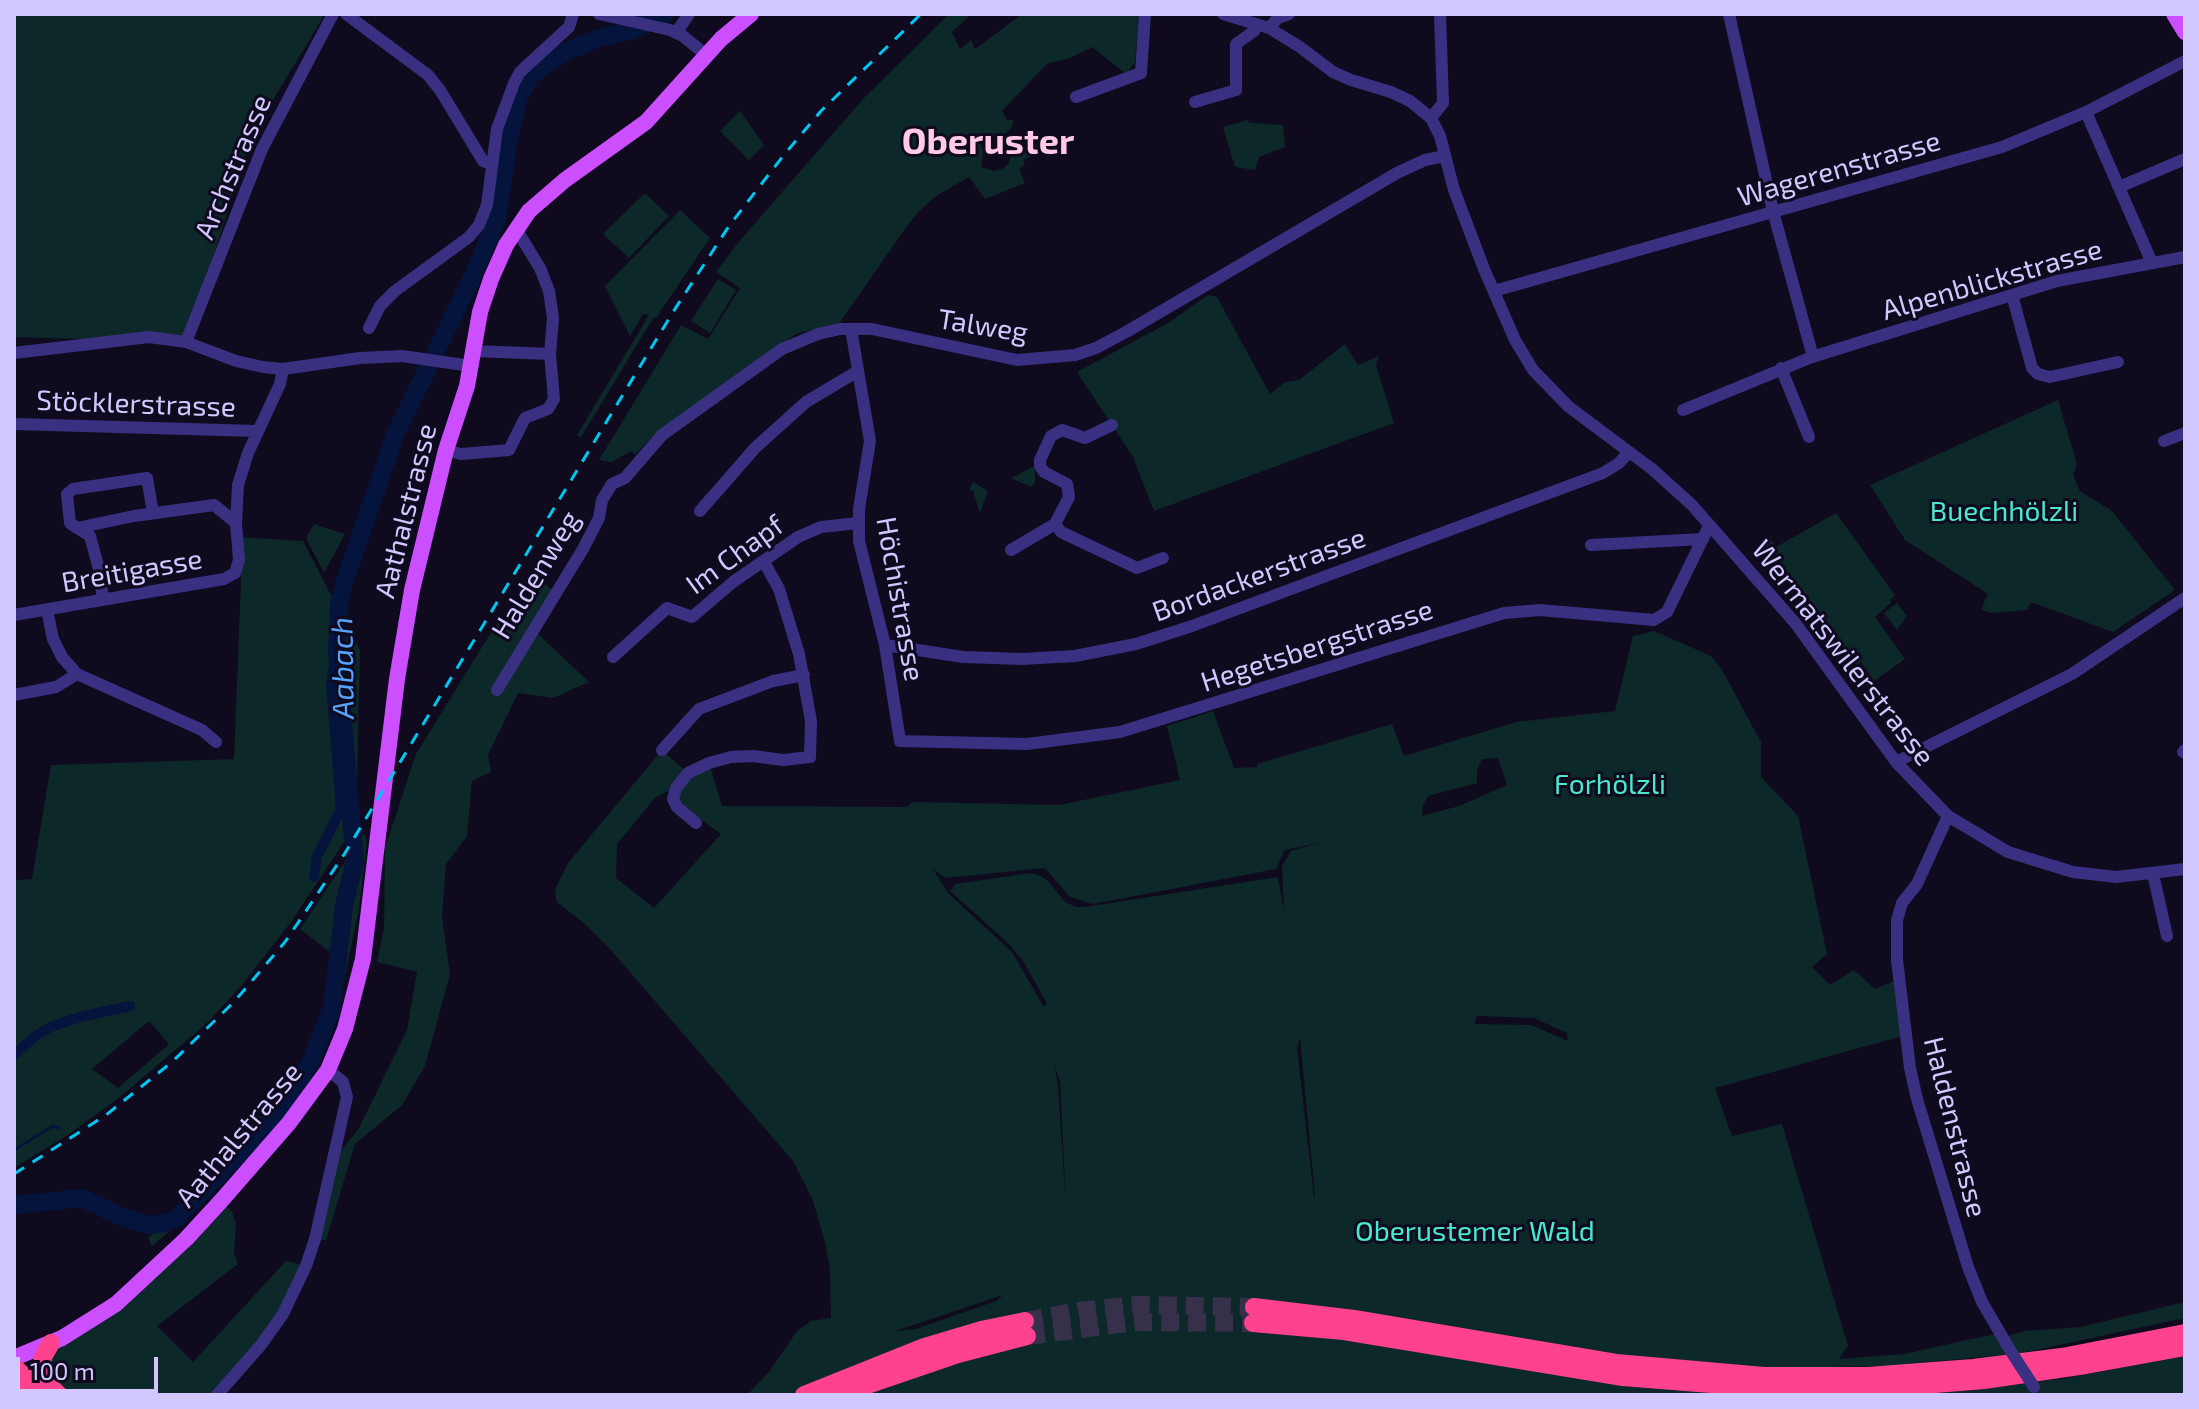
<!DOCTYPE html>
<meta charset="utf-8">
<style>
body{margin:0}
#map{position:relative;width:2199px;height:1409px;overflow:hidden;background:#0f0a1e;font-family:"Exo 2",sans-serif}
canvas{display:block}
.frame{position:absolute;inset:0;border:16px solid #d2c7ff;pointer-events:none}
.scale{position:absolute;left:16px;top:1357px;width:142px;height:36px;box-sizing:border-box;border:4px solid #d2c7ff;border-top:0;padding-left:10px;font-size:24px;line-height:28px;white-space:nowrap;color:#d2c7ff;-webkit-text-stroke:6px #0f0a1e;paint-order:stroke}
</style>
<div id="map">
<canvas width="2199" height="1409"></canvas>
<div class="frame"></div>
<div class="scale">100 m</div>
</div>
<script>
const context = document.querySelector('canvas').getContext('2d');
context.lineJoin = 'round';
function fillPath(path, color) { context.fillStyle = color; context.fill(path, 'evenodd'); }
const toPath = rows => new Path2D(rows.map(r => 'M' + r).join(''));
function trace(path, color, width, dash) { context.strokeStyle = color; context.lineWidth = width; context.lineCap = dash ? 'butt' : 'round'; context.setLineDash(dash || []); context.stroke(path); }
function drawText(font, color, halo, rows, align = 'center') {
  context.font = font + ' "Exo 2",sans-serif'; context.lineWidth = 6; context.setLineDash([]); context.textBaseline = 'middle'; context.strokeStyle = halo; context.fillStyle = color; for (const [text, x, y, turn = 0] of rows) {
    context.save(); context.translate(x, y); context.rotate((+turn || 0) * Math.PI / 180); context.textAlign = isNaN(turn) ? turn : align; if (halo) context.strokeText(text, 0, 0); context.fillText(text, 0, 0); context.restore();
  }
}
fillPath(toPath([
 [14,14,325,14,252,135,186,342,14,337],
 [949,14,970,15,952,32,960,49,971,40,975,49,1022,14,1139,14,1135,62,1126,74,1092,47,1070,58,1047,64,1002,111,1007,120,1014,120,1011,128,1001,138,988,137,980,144,984,149,981,167,994,171,1004,168,1010,162,1010,155,1034,144,1042,145,1046,151,1023,160,1025,165,1019,168,1025,183,985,199,969,177,936,196,918,212,904,230,839,324,798,333,766,354,652,437,635,455,631,451,612,462,599,460,681,325,708,339,740,288,716,272,737,244,863,99],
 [740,111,764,145,749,160,720,131],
 [1247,120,1250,123,1283,125,1285,147,1259,157,1255,170,1235,167,1223,127],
 [645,193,669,216,629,258,603,234],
 [680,210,710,238,656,318,654,317,581,437,577,435,649,315,643,314,630,336,605,286],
 [718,279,736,290,710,333,691,321],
 [1208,295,1217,297,1270,394,1285,382,1299,380,1345,344,1358,365,1379,356,1376,365,1394,423,1154,511,1133,457,1077,372,1168,323],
 [2058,400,2077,464,2073,475,2080,491,2112,511,2175,590,2113,632,2031,602,2027,610,1991,613,1981,609,1988,594,1905,540,1870,485],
 [1035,466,1035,483,1031,487,1011,478],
 [973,482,988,491,980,513,973,491,969,490],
 [1836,513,1895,595,1890,600,1891,603,1875,617,1905,659,1874,681,1861,662,1856,665,1764,540,1769,537,1776,547],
 [314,524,345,534,324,573,306,538],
 [237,537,303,541,360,650,356,824,291,922,242,985,207,1023,120,1097,71,1133,14,1168,14,880,32,879,51,765,234,759,241,582],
 [149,1021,169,1044,118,1088,92,1069],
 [544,583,560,597,538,634,589,682,553,698,518,693,488,755,491,772,472,781,467,836,446,864,442,917,450,974,425,1066,402,1105,355,1144,326,1240,315,1239,331,1162,358,1130,407,1030,417,972,377,962,384,928,385,848,416,754,495,626],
 [1897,603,1907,616,1897,630,1884,613],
 [1654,631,1711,656,1721,668,1761,742,1761,777,1798,816,1827,954,1812,967,1830,985,1854,970,1875,989,1899,979,1906,1035,1715,1088,1732,1136,1782,1124,1848,1346,1839,1359,1904,1354,1999,1333,2002,1338,2025,1331,2080,1327,2185,1302,2185,1318,2022,1353,1889,1366,1833,1367,1813,1395,747,1395,769,1372,797,1331,811,1321,831,1318,830,1270,825,1242,812,1198,793,1161,610,949,585,924,557,902,555,890,568,863,662,750,688,773,709,763,722,806,907,807,913,802,1059,805,1180,780,1167,726,1213,711,1234,768,1257,767,1257,764,1392,724,1404,756,1516,722,1615,711,1633,636],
 [1498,758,1507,785,1459,806,1422,816,1423,805,1428,796,1477,783,1477,770,1482,759],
 [674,788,673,799,721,834,654,908,616,878,617,844,655,798],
 [1318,843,1291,851,1282,866,1284,911,1278,877,1085,907,1076,907,1065,902,1048,881,1041,876,1030,873,956,884,950,891,1008,943,1023,961,1047,1003,1044,1007,1012,952,949,894,933,869,945,878,1045,868,1070,897,1093,904,1276,869,1285,850],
 [1477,1016,1534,1018,1567,1033,1568,1041,1532,1025,1474,1024],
 [1300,1038,1315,1197,1314,1198,1297,1048],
 [1055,1067,1060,1081,1066,1205,1058,1087],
 [1003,1295,996,1301,916,1329,895,1331],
 [364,833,367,841,359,909,337,1014,317,1064,277,1123,186,1217,152,1246,148,1238,195,1198,266,1109,271,1112,306,1068,332,1009,325,995,330,952,300,929],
 [221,1201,232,1212,236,1224,234,1254,238,1264,157,1326,193,1362,286,1261,306,1266,295,1291,217,1395,84,1395,69,1389,63,1392,58,1388,49,1364,50,1354],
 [2185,1355,2185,1395,1900,1395,2062,1379]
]), '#0c2829');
trace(toPath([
 [14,1150,53,1126,59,1128],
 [93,1203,96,1198]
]), '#04143d', 3);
trace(toPath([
 [314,877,317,857,341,809,331,682,337,651],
 [14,1055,34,1037,50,1027,80,1017,130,1006]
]), '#04143d', 10);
trace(toPath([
 [14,1205,82,1198,122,1217,149,1225,166,1223,176,1219,274,1118,310,1063,332,1009,344,905,355,862,337,651,339,605,344,583,395,435,471,280,497,220,509,139,519,97,531,75,565,52,599,38,631,31,665,14]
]), '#04143d', 18);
trace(toPath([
 [1025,1321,1079,1311,1137,1305,1254,1307],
 [1027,1336,1135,1322,1253,1323]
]), '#36304b', 18, [18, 9]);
trace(toPath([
 [346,14,428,75,440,90,483,161,492,164],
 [599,14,670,30,683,36,706,55],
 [1223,14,1269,28,1300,47,1333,72,1351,80,1391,92,1410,101,1431,118,1440,136,1454,190,1484,269,1515,340,1533,370,1569,407,1652,469,1692,505,1796,624,1896,762,1948,816,2008,852,2073,872,2116,877,2185,869],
 [1729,14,1773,211,1813,357],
 [1269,28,1278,18,1289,14],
 [676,33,689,14],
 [1076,97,1141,73,1145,14],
 [1195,102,1236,90,1236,44,1254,31,1257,25],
 [2086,112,2152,263],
 [1431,118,1443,103,1440,14],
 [2119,187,2185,159],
 [1494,291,2002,147,2086,112,2185,61],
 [2012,295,2032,368,2038,374,2050,377,2118,362],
 [369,328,380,306,395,291,469,237,479,225,487,205,497,129,514,83,520,72,569,27,573,14],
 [851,329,870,441,859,509,859,541,885,645,900,741,1027,744,1120,732,1504,613,1540,610,1654,620,1667,612,1709,526],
 [186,342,262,149,333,14],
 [473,351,550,354],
 [14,353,149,337,186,342,236,361,263,367,283,369,360,358,402,356,471,366],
 [1781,368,1809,437],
 [1683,410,1812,357,2057,281,2185,257],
 [14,424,257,431],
 [2164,441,2185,433],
 [446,450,461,454,509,450,525,418,548,409,554,399,550,354,553,318,549,291,540,268,516,229],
 [700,511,755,448,806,402,858,371],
 [153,513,147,478,73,489,67,494,70,523,77,528,134,516,214,505,236,523],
 [1055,524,1061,532,1137,568,1163,558],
 [77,528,90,536,99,569,103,600],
 [1591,545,1703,539],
 [1011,550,1055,524,1069,497,1067,484,1044,472,1040,466,1040,460,1051,436,1062,430,1085,438,1112,425],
 [47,610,53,639,62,657,77,674,202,730,216,742],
 [14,615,224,579,235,573,239,560,236,523,238,485,248,453,280,384,283,369],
 [885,645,963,657,1022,659,1075,656,1136,644,1192,626,1603,473,1619,463,1629,452],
 [613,657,667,608,692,617,733,582,798,537,821,527,858,523],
 [497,690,583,549,599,518,602,500,612,484,625,478,662,435,782,349,818,334,840,329,872,329,1017,360,1075,355,1096,348,1126,332,1397,173,1425,160,1445,156],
 [14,695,56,687,77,674],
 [662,750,699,709,773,681,804,675],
 [2183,752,2185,750],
 [1896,762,2072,674,2185,598],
 [1948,816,1917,884,1902,903,1897,920,1897,960,1910,1068,1917,1099,1968,1267,1982,1302,2010,1350],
 [696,823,677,807,673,799,676,788,688,773,709,763,731,757,753,756,783,760,810,757,811,721,799,654,779,589,764,562],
 [2153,874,2167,936],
 [217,1395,261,1345,283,1314,306,1266,315,1239,347,1097,343,1082,328,1070]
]), '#3a3082', 12);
trace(toPath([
 [2174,14,2185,32],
 [14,1358,62,1338,116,1304,186,1239,221,1201,289,1123,328,1070,345,1029,363,959,397,679,412,590,446,450,467,386,480,312,491,279,506,245,529,211,565,180,646,122,721,39,751,14]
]), '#cb4eff', 16);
trace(toPath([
 [1254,1307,1354,1319,1616,1363,1764,1376,1868,1376,1973,1368,2062,1357,2185,1333],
 [1253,1323,1344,1331,1623,1377,1774,1389,1886,1388,1984,1380,2086,1365,2185,1347],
 [51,1343,43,1357,42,1372,47,1383,59,1395],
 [14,1367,46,1395],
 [14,1387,27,1395],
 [804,1395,924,1347,981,1330,1025,1321],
 [838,1395,958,1354,1027,1336]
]), '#ff428e', 18);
trace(toPath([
 [14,1174,106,1115,172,1062,234,1002,285,942,345,853,673,312,729,226,783,156,821,111,921,14]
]), '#00c7f2', 3, [12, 10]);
trace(toPath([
 [2010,1350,2034,1387]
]), '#3a3082', 12);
drawText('28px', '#d2c7ff', '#0f0a1e', [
 ["Archstrasse",233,167,-67],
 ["Wagerenstrasse",1839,169,-16],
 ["Alpenblickstrasse",1992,280,-16],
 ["Talweg",983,326,9],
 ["Stöcklerstrasse",136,404,2],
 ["Aathalstrasse",406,511,-76],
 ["Im Chapf",735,555,-36],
 ["Breitigasse",132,571,-10],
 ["Haldenweg",536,575,-59],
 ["Bordackerstrasse",1259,575,-20],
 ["Höchistrasse",900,599,80],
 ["Hegetsbergstrasse",1317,646,-18],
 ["Wermatswilerstrasse",1843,653,52],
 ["Haldenstrasse",1955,1127,76],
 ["Aathalstrasse",239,1135,-50]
]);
drawText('28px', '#48eacf', '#0f0a1e', [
 ["Buechhölzli",2004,512],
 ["Forhölzli",1610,785],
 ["Oberustemer Wald",1475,1232]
]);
drawText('italic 30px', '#55a3ff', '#0f0a1e', [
 ["Aabach",343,668,-91]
]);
drawText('bold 36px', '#ffc9e7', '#0f0a1e', [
 ["Oberuster",988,142]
]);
</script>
